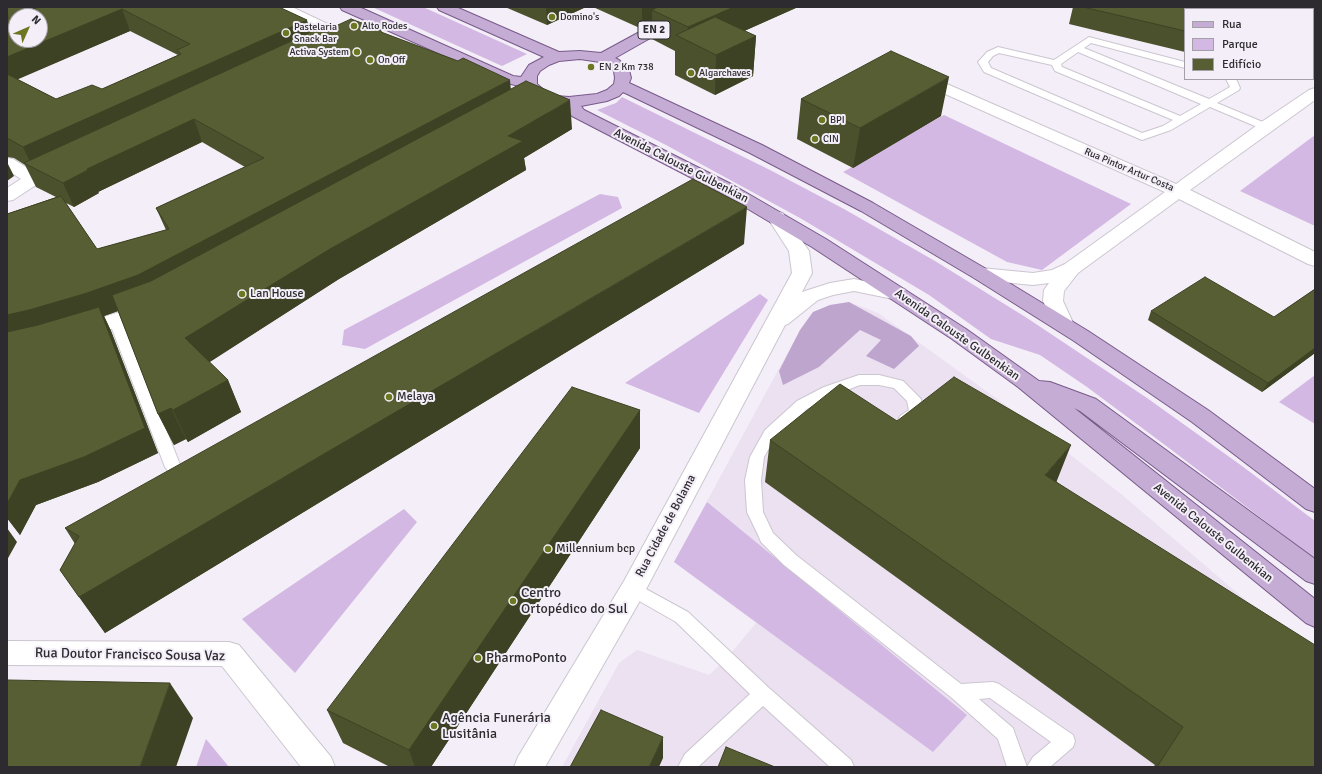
<!DOCTYPE html>
<meta charset="utf-8">
<style>
body{margin:0}
#map{position:relative;width:1322px;height:774px;overflow:hidden;background:#f4eef8;font-family:Signika,sans-serif}
canvas{display:block}
.frame{position:absolute;inset:0;border:8px solid #2d2b2f;pointer-events:none}
.legend{position:absolute;left:1184px;top:8px;width:130px;height:72px;box-sizing:border-box;background:#f4eef8;border:1px solid #a4a0a8;margin:0;padding:5px 7px;list-style:none;font-size:12px;color:#2d2b2f}
.legend li{display:flex;align-items:center;gap:8px;height:20px}
.legend b{width:20px;border:1px solid #a4a0a8}
.north{position:absolute;left:8px;top:8px;width:40px;height:40px;box-sizing:border-box;background:#f4eef8;border:1px solid #a4a0a8;border-radius:50%;rotate:45deg;font-size:11px;font-weight:700;line-height:16px;text-align:center;color:#2d2b2f}
.north::after{content:'';display:block;margin:auto;width:14px;height:18px;background:#6c7722;clip-path:polygon(50% 0,100% 100%,50% 72%,0 100%)}
</style>
<div id="map">
<canvas width="1322" height="774"></canvas>
<div class="frame"></div>
<ul class="legend">
<li><b style="height:5px;background:#c5acd5"></b>Rua</li>
<li><b style="height:11px;background:#d2b8e2"></b>Parque</li>
<li><b style="height:11px;background:#575e33"></b>Edifício</li>
</ul>
<div class="north">N</div>
</div>
<script>
const context = document.querySelector('canvas').getContext('2d');
context.lineJoin = 'round';
function fillPath(path, color) { context.fillStyle = color; context.fill(path, 'evenodd'); }
const toPath = rows => new Path2D(rows.map(r => 'M' + r).join(''));
function trace(path, color, width, dash) { context.strokeStyle = color; context.lineWidth = width; context.lineCap = dash ? 'butt' : 'round'; context.setLineDash(dash || []); context.stroke(path); }
function drawText(font, color, halo, rows, align = 'center') {
  context.font = font + ' Signika,sans-serif'; context.lineWidth = 4; context.setLineDash([]); context.textBaseline = 'middle'; context.strokeStyle = halo; context.fillStyle = color; for (const [text, x, y, turn = 0] of rows) {
    context.save(); context.translate(x, y); context.rotate((+turn || 0) * Math.PI / 180); context.textAlign = isNaN(turn) ? turn : align; if (halo) context.strokeText(text, 0, 0); context.fillText(text, 0, 0); context.restore();
  }
}
fillPath(toPath([
 [849,302,878,313,1011,409,1121,494,1315,659,1315,767,562,767,619,663,637,650,709,675,726,659,756,623,674,562,800,330,813,312,830,305]
]), '#ebe1f1');
fillPath(toPath([
 [372,7,423,7,527,54,502,66],
 [622,97,770,170,844,209,935,261,1027,318,1147,398,1242,466,1315,521,1315,559,1169,448,1087,387,1040,355,991,339,929,295,800,218,666,145,597,110,616,103],
 [944,115,1131,204,1042,270,1007,262,843,172],
 [1315,135,1315,226,1240,191],
 [600,194,618,197,622,208,365,349,342,345,344,330],
 [760,294,768,300,699,413,625,383],
 [1315,375,1315,424,1279,402],
 [707,502,967,715,933,752,674,562],
 [404,509,417,522,295,673,242,619],
 [206,739,229,767,196,767]
]), '#d2b8e2');
fillPath(toPath([
 [849,302,911,336,919,346,894,369,866,356,881,340,860,330,819,367,783,385,779,371,800,330,813,312,830,305]
]), '#bea5ce');
const lane = toPath([
 [1089,37,1185,62,1185,68,1091,43,1084,48,1209,99,1230,87,1226,79,1236,79,1240,88,1239,90,1217,103,1270,125,1271,127,1266,130,1262,129,1210,107,1171,130,1142,140,984,72,978,62,987,52,998,47,1054,60,1089,37],
 [1078,52,1201,104,1180,116,1062,67,1061,64,1078,52],
 [999,53,1052,65,1055,71,1173,120,1163,126,1142,133,991,68,988,62,993,56,999,53],
 [1313,46,1315,47,1315,53,1313,52,1313,46],
 [116,317,121,318,123,321,181,467,178,471,173,473,168,471,165,467,109,321,111,318,116,317],
 [859,375,879,375,903,381,921,399,923,412,921,416,910,424,905,425,900,424,898,420,900,416,909,410,907,401,894,388,879,385,860,385,834,395,807,409,775,438,764,457,761,480,763,512,773,533,796,555,961,684,993,682,999,684,1073,735,1075,741,1073,747,1050,767,1027,767,1033,757,1051,742,990,698,979,699,1013,728,1015,734,1027,767,1007,767,998,739,952,698,784,565,761,542,759,537,747,512,745,480,750,457,765,430,797,401,824,387,859,375],
 [633,582,688,612,769,688,851,760,854,767,830,767,763,706,698,767,678,767,685,754,750,694,676,622,627,594,625,589,627,584,633,582]
]);
const street = toPath([
 [274,7,292,7,336,28,338,31,337,37,326,48,313,53,308,52,306,49,308,46,316,42,323,36,323,33,276,10,274,7],
 [1307,7,1315,7,1315,14,1313,14,1313,9,1306,9,1307,7],
 [940,81,1176,184,1260,123,1309,90,1315,88,1315,100,1190,190,1315,252,1315,266,1308,264,1179,199,1078,273,1064,291,1063,301,1074,325,1071,330,1064,332,1057,330,1043,301,1044,290,1049,283,1033,285,981,280,974,278,971,274,974,270,981,268,1033,273,1052,270,1065,264,1165,192,934,89,932,86,934,83,940,81],
 [7,158,13,159,34,172,59,162,65,163,68,167,65,171,39,183,13,200,7,201,7,188,21,179,7,170,7,158],
 [776,211,783,213,809,251,812,273,802,292,830,283,854,279,905,289,908,294,905,299,898,300,854,291,833,295,818,300,788,324,785,325,642,597,545,767,514,767,518,757,624,581,792,273,789,251,767,217,769,213,776,211],
 [7,641,229,642,239,645,331,757,335,767,301,767,222,666,7,665,7,641]
]);
const secondary = toPath([
 [150,302,157,304,160,309,157,314,80,339,73,337,70,332,73,327,150,302]
]);
const primary = toPath([
 [340,7,359,7,513,76,521,77,529,65,544,57,439,10,437,7,456,7,559,52,580,51,601,53,658,22,695,7,714,7,712,10,668,28,615,58,619,60,629,70,631,78,629,83,762,145,873,203,988,270,1088,331,1208,410,1315,489,1315,512,1306,509,1192,422,1074,341,974,278,861,211,750,153,623,92,619,96,607,101,581,106,584,110,733,185,826,239,966,329,1039,381,1050,382,1096,399,1315,559,1315,584,1306,581,1080,411,1074,408,1315,599,1315,627,1306,623,1018,387,952,339,812,247,721,193,572,116,564,106,547,103,534,98,527,93,523,87,503,82,342,10,340,7],
 [580,59,600,62,609,66,614,71,615,78,614,84,607,90,597,94,569,97,556,96,546,92,537,84,537,76,540,71,549,65,559,61,580,59]
]);
trace(lane, '#ccc6d0', 2);
trace(street, '#ccc6d0', 2);
trace(secondary, '#ccc6d0', 2);
trace(primary, '#775a89', 2);
fillPath(lane, '#fff');
fillPath(street, '#fff');
fillPath(secondary, '#fff');
fillPath(primary, '#c5acd5');
fillPath(toPath([
 [7,7,279,7,310,33,327,30,381,30,382,33,511,89,572,129,524,158,526,170,339,279,209,362,228,380,241,412,188,442,186,439,174,445,158,414,118,311,104,316,111,331,158,453,98,482,36,505,20,535,7,518,7,214,56,197,36,187,25,165,14,158,7,157],
 [130,31,178,55,102,89,56,99,17,79],
 [202,142,245,167,156,208,166,230,97,249,66,203,74,207,99,193,98,192],
 [505,7,586,7,547,25],
 [593,7,798,7,744,31,756,36,753,76,715,95,675,75,675,51,652,39,652,24,642,29],
 [1073,7,1315,7,1185,9,1185,52,1069,24],
 [801,99,941,116,853,168,797,139],
 [744,244,105,633,60,570,75,544,65,528],
 [1315,289,1315,353,1262,392,1148,320,1151,311,1274,317],
 [640,410,640,448,431,767,390,767,343,743,327,710],
 [897,421,1056,481,1315,767,1153,767,1155,765,765,482,770,440]
]), '#4b512c');
fillPath(toPath([
 [29,7,69,7,40,19,29,9],
 [546,7,586,7,547,25],
 [642,7,691,7,652,10,652,24,642,29],
 [734,7,798,7,704,49,687,41,688,27],
 [122,9,130,31,7,84,7,57],
 [307,20,313,42,33,168,23,147],
 [756,36,753,76,715,95,716,55],
 [949,77,941,116,853,168,860,128],
 [510,80,512,102,149,300,104,316,111,331,158,453,98,482,36,505,20,535,7,518,7,315],
 [570,100,572,129,524,158,526,170,339,279,199,369,185,338,508,136],
 [194,119,202,142,98,192,99,193,74,207,63,183,87,169],
 [7,162,14,176,7,181],
 [747,207,744,244,105,633,79,597],
 [1315,348,1315,353,1262,392,1268,383],
 [228,380,241,412,188,442,173,410],
 [171,408,186,439,174,445,158,414],
 [640,410,640,448,431,767,415,767,409,750],
 [1071,445,1054,488,1045,475],
 [7,528,17,542,7,560],
 [170,683,193,718,176,767,140,767],
 [663,737,663,758,659,767,649,767]
]), '#3d4224');
const building = toPath([
 [7,7,29,7,29,9,31,10,39,7,279,7,307,20,23,147,7,138,7,74,56,99,92,85,102,89,181,54,177,50,190,44,122,9,7,57,7,20,8,19,7,7],
 [16,16,40,16,40,40,16,40,16,16],
 [658,7,734,7,688,27,652,10,658,7],
 [1083,7,1315,7,1313,12,1313,9,1185,9,1185,31,1083,7],
 [715,17,756,36,716,55,676,35,715,17],
 [351,19,381,30,381,32,458,61,463,58,510,80,138,275,84,294,29,310,7,315,7,214,61,196,97,249,169,229,156,208,264,158,194,119,87,169,88,170,63,183,24,163,322,27,327,30,351,19],
 [891,51,949,77,860,128,801,99,891,51],
 [526,81,570,100,508,136,523,141,330,249,185,338,228,380,173,410,171,408,158,414,112,295,151,281,526,81],
 [693,179,747,207,79,597,60,570,79,536,65,528,693,179],
 [1205,277,1274,317,1315,289,1315,348,1268,383,1151,311,1205,277],
 [99,307,145,428,84,457,20,480,7,504,7,332,38,325,99,307],
 [954,377,1071,445,1045,475,1315,645,1315,767,1157,767,1183,727,770,440,840,384,897,421,954,377],
 [572,387,640,410,409,750,327,710,572,387],
 [7,680,170,683,140,767,7,767,7,680],
 [601,710,663,737,649,767,570,767,601,710],
 [726,747,775,767,718,767,726,747]
]);
fillPath(building, '#575e33');
trace(building, '#3d4224', 1);
for (const [x, y, r, color] of [
 [552,17,4,"#6c7722"],
 [354,26,4,"#6c7722"],
 [286,33,4,"#6c7722"],
 [357,52,4,"#6c7722"],
 [370,60,4,"#6c7722"],
 [591,67,4,"#6c7722"],
 [691,73,4,"#6c7722"],
 [822,120,4,"#6c7722"],
 [815,139,4,"#6c7722"],
 [242,294,4,"#6c7722"],
 [389,397,4,"#6c7722"],
 [548,549,4,"#6c7722"],
 [513,601,4,"#6c7722"],
 [478,658,4,"#6c7722"],
 [434,726,4,"#6c7722"]
]) { const dot = new Path2D(); dot.arc(x, y, r, 0, 2 * Math.PI); context.fillStyle = color; context.fill(dot); trace(dot, '#f4eef8', 1.5); }
drawText('10px', '#2d2b2f', '#f4eef8', [
 ["Domino's",560,17],
 ["Alto Rodes",362,26],
 ["Pastelaria",294,27],
 ["Snack Bar",294,39],
 ["Activa System",349,52,"right"],
 ["On Off",378,60],
 ["EN 2 Km 738",599,67],
 ["Algarchaves",699,73],
 ["BPI",830,120],
 ["CIN",823,139]
], 'left');
drawText('10px', '#2d2b2f', '#f4eef8', [
 ["Rua Pintor Artur Costa",1129,170,23]
]);
for (const [x, y, w] of [
 [654,30,32]
]) { const box = new Path2D(); box.roundRect(x - w / 2, y - 9, w, 18, 3); context.fillStyle = '#f4eef8'; context.fill(box); trace(box, '#2d2b2f', 1); }
drawText('bold 11px', '#2d2b2f', null, [
 ["EN 2",654,30]
]);
drawText('12px', '#2d2b2f', '#f4eef8', [
 ["Avenida Calouste Gulbenkian",681,166,27],
 ["Avenida Calouste Gulbenkian",957,335,35],
 ["Rua Cidade de Bolama",666,526,-62],
 ["Avenida Calouste Gulbenkian",1213,533,39]
]);
drawText('12px', '#2d2b2f', '#f4eef8', [
 ["Lan House",250,294],
 ["Melaya",397,397],
 ["Millennium bcp",556,549]
], 'left');
drawText('14px', '#2d2b2f', '#f4eef8', [
 ["Centro",521,593],
 ["Ortopédico do Sul",521,609],
 ["PharmoPonto",486,658],
 ["Agência Funerária",442,718],
 ["Lusitânia",442,734]
], 'left');
drawText('14px', '#2d2b2f', '#f4eef8', [
 ["Rua Doutor Francisco Sousa Vaz",130,655,1]
]);
</script>
